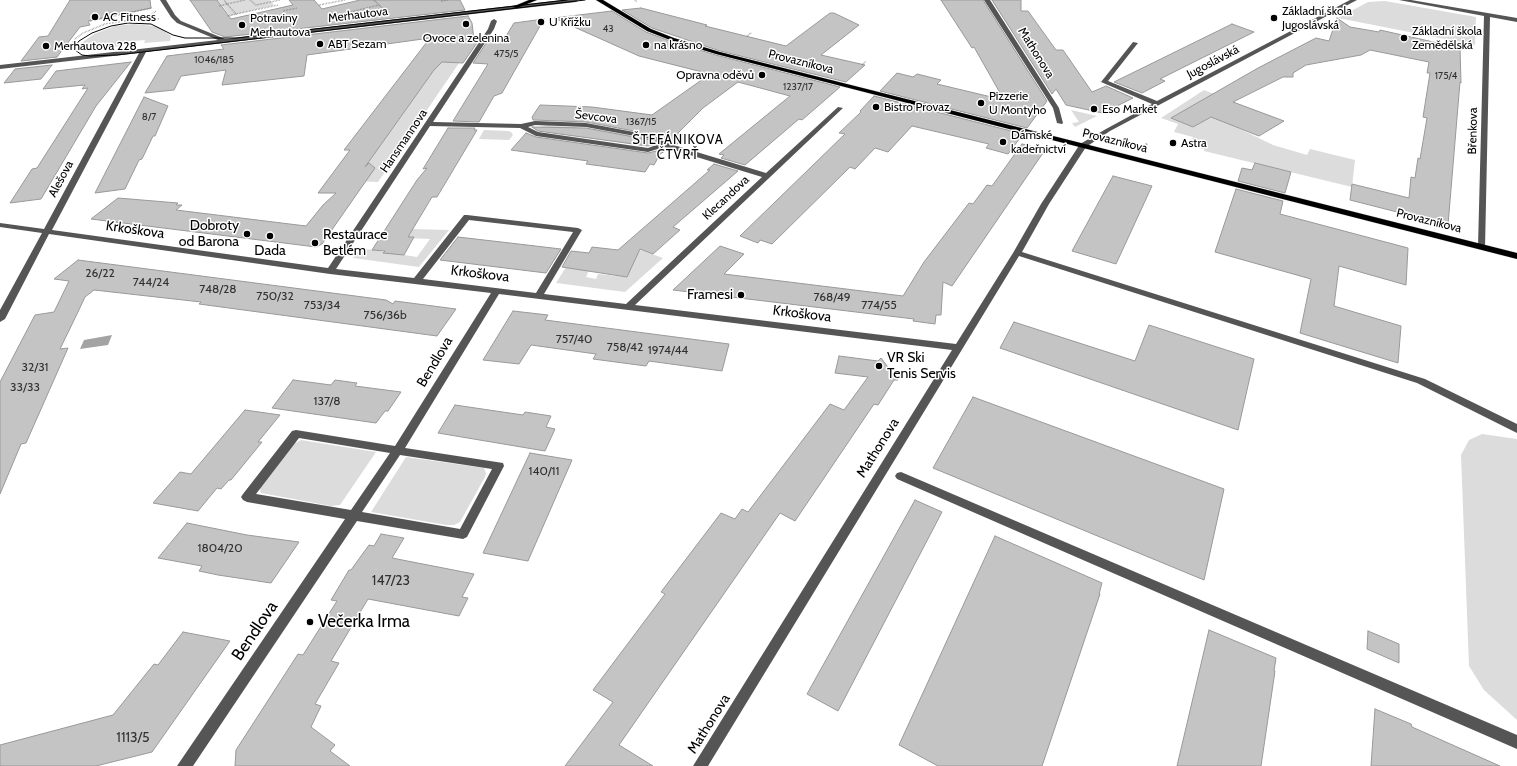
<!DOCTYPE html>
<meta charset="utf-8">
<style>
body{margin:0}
canvas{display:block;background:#fff}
</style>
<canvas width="1517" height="766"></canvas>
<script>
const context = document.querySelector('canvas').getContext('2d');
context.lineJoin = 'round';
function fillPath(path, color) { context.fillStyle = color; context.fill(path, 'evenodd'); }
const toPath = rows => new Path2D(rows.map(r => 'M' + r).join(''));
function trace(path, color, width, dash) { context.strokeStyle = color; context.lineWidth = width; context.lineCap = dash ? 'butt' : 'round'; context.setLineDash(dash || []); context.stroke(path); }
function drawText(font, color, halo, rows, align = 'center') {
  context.font = font + ' Cabin,sans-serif'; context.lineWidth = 3; context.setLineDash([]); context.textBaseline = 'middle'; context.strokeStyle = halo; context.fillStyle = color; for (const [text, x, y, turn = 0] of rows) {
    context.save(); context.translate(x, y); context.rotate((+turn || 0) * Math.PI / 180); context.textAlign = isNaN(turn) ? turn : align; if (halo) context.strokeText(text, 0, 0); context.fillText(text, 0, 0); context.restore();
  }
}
fillPath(toPath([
 [218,0,270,0,274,5,230,16],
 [1385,1,1476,17,1475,45,1338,18,1368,2],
 [134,24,153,26,160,28,171,36,170,41,144,43,145,40,124,42,122,46,82,50,81,46,84,41,94,34,115,26],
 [440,62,459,63,378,182,354,181],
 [1204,90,1214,94,1172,118,1193,127,1236,103,1270,116,1258,123,1234,126,1273,145,1307,155,1310,149,1355,160,1352,187,1204,151,1204,149,1193,147,1195,141,1192,140,1193,137,1174,132,1178,124,1161,118],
 [1071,110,1097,116,1075,127,1072,123,1079,122],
 [547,125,601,130,651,139,653,142,643,146,539,130,540,127],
 [484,130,508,131,511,132,513,135,509,140,479,139],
 [412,229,449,230,419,267,353,258,360,248,417,257,430,239,407,238],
 [641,250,663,258,625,292,556,283,566,267,589,270,586,277,596,279,598,274,627,277,636,254],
 [1482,434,1517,439,1517,720,1484,690,1469,666,1461,455,1469,440],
 [301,440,376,452,340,505,331,506,261,493,259,487,292,445],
 [406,457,484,468,486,473,485,477,460,522,454,525,446,525,371,512]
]), '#dcdcdc');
fillPath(toPath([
 [112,335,108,345,80,349,84,340]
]), '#a3a3a3');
const building = toPath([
 [70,0,150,0,151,8,88,21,90,25,80,27,57,57,21,61,39,37,48,36,70,0],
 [190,0,217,0,231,19,293,5,289,0,314,0,322,9,360,0,460,0,465,10,225,37,212,32,190,0],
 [941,0,983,0,1047,101,1027,128,880,91,897,73,913,77,917,74,941,80,937,84,1004,100,974,47,972,48,941,0],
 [992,0,1021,0,1021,11,1028,11,1056,50,1063,50,1092,92,1106,86,1133,98,1105,112,1107,114,1066,105,1056,89,1052,94,992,0],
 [641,8,707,25,705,26,786,46,830,13,834,13,859,25,821,55,865,65,846,82,720,51,652,28,622,10,641,8],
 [612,11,646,32,670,41,716,55,840,87,802,120,799,119,745,165,721,158,724,155,719,154,790,96,738,82,703,108,678,133,691,137,677,144,655,135,586,122,533,120,532,117,540,105,592,107,652,115,710,74,639,56,554,18,612,11],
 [468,16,472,23,474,40,479,40,463,63,442,62,434,70,365,167,369,163,375,168,322,244,316,247,91,219,118,198,178,203,176,205,182,205,176,210,306,226,323,205,336,193,318,193,350,150,344,150,430,38,307,55,304,76,222,85,226,70,181,76,174,90,145,93,167,56,224,49,221,45,468,16],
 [1337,18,1350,27,1379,32,1380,30,1460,48,1461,83,1460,82,1448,225,1350,200,1352,184,1409,198,1411,177,1415,178,1418,158,1420,159,1427,118,1423,117,1430,73,1427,73,1429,62,1370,50,1361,55,1306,65,1293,73,1293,77,1283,77,1233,102,1284,121,1259,136,1211,117,1193,127,1171,118,1258,68,1316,38,1329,41,1337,18],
 [544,19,502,93,494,96,479,122,453,121,488,64,473,63,488,40,503,41,514,23,544,19],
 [1232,24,1254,32,1160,79,1165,81,1142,93,1114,82,1232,24],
 [131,62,96,106,41,199,10,203,32,169,37,168,88,88,82,89,85,85,43,89,56,71,131,62],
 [52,65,41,79,4,83,15,69,52,65],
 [874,96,1023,134,1008,154,986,148,989,144,912,126,888,152,875,148,855,169,850,167,772,244,760,240,758,243,740,236,845,134,839,133,861,112,860,111,874,96],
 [144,97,168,106,155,136,153,136,142,159,139,160,125,189,95,193,144,97],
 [532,127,586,128,650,140,656,144,648,146,538,131,532,127],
 [448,128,475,128,474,130,477,130,437,197,432,197,408,237,414,237,404,255,383,253,385,251,372,250,417,180,427,168,423,169,448,128],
 [526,133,536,137,648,153,664,149,667,150,660,154,654,165,650,164,645,172,586,164,588,161,511,150,526,133],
 [1022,144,1045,150,952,286,943,282,941,315,936,315,935,324,913,321,914,319,673,290,720,246,744,254,724,274,903,296,924,262,969,203,973,204,987,185,992,186,1022,144],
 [1255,163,1291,172,1285,193,1238,181,1242,168,1252,170,1255,163],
 [714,164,738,171,673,227,680,230,653,254,640,249,627,277,562,267,571,251,589,253,592,247,618,250,710,170,707,170,714,164],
 [1113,176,1152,186,1116,264,1072,251,1113,176],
 [1236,189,1283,201,1280,214,1408,248,1406,285,1339,266,1334,306,1401,326,1398,363,1300,333,1311,279,1215,252,1236,189],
 [458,237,510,243,561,249,546,273,440,260,458,237],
 [78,260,386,300,393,304,395,301,456,309,437,336,199,304,201,302,94,290,85,297,77,314,60,349,68,348,26,443,21,444,0,494,0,382,35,315,54,312,69,281,54,279,78,260],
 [513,311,548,315,545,320,729,344,722,371,649,361,646,366,593,359,596,354,531,345,519,364,483,360,513,311],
 [1014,322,1135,361,1149,325,1254,359,1238,430,1000,348,1014,322],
 [839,356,878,361,881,358,898,380,894,380,878,405,874,404,795,521,780,513,619,745,653,766,565,766,613,702,593,690,665,594,661,592,721,513,735,519,742,509,748,512,830,404,844,410,868,377,835,373,839,356],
 [293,380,331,385,335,380,357,383,355,386,401,392,388,411,385,411,376,423,272,408,293,380],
 [973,397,1224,489,1204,580,933,468,973,397],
 [455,405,523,415,525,412,551,416,546,427,555,429,545,451,438,433,455,405],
 [245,410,280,415,258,442,262,442,231,480,229,480,221,489,217,488,198,511,153,503,180,472,191,474,245,410],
 [530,453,572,460,528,561,483,553,530,453],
 [915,500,942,512,838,711,807,694,915,500],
 [187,523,247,535,299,542,271,583,218,575,199,571,202,566,158,558,187,523],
 [381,534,404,538,392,558,474,574,462,597,468,598,459,616,368,599,331,661,339,663,315,704,321,706,311,727,335,745,330,751,350,766,235,766,236,750,298,654,303,655,337,601,331,600,349,570,351,570,369,545,374,546,381,534],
 [995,536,1102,583,1099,594,1100,594,1042,766,938,766,899,745,995,536],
 [1209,630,1276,658,1274,671,1275,671,1261,766,1177,766,1209,630],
 [1368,631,1399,644,1399,663,1367,649,1368,631],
 [183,632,230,641,152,752,96,766,0,766,0,745,113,715,154,664,158,665,183,632],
 [1375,709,1411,724,1412,727,1500,766,1371,766,1375,709]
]);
fillPath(building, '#c4c4c4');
trace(building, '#999', 1);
const major = toPath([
 [529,0,537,0,517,8,512,7,529,0],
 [596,0,603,0,651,29,674,38,720,52,1517,253,1517,259,716,54,670,40,647,31,596,0]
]);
trace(major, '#dbdbdb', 1);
trace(toPath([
 [250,0,256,5,280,0],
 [374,0,383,9],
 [635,0,637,2],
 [441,1,448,0],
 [227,4,245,0],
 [227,4,236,14,227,16],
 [319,5,345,0],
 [219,6,227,4,224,0],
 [283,11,297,8],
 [350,12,379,5],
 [236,14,278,5],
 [147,18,156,11],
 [90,21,152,8],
 [747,36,751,33],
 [70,46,75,39,83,33,105,24,137,19,159,19],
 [862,65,866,61]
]), '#777', 1.5, [0.5, 1]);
trace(toPath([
 [1144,149,1147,143]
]), '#777', 2, [1, 1.5]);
fillPath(toPath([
 [160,0,166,0,175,15,181,21,225,39,562,0,579,0,576,2,146,52,52,230,328,268,488,29,491,21,494,19,497,21,494,29,433,122,521,124,535,121,586,123,655,136,667,143,766,173,838,107,843,108,635,305,956,344,1013,253,1041,204,1080,144,1106,129,1152,104,1101,82,1133,42,1138,43,1108,81,1157,101,1350,0,1357,0,1110,131,1086,147,1049,204,1022,252,1425,379,1517,424,1517,433,1417,383,1019,256,708,766,693,766,952,350,499,294,405,448,503,463,504,466,467,537,463,539,357,521,193,766,177,766,345,519,247,502,243,500,241,497,243,494,292,431,296,430,395,446,491,293,330,274,49,234,5,319,0,322,0,310,42,233,0,227,0,223,44,229,139,53,0,69,0,65,218,40,177,23,171,17,160,0],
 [535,125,586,127,651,139,659,144,648,148,538,132,528,127,535,125],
 [430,126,520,128,536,136,648,152,664,147,762,177,626,304,544,294,582,230,578,228,467,215,464,215,414,278,336,269,430,126],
 [469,220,573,232,536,293,423,279,469,220],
 [299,438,390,453,351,510,256,494,299,438],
 [400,455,492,469,460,529,362,512,400,455],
 [984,0,990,0,1059,108,1063,123,1062,124,1057,123,1053,108,984,0],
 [1399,0,1411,0,1517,18,1517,22,1490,17,1485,248,1482,249,1478,246,1484,16,1399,0],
 [901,472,1517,735,1517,749,897,479,895,476,897,473,901,472]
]), '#555');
fillPath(major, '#000');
trace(toPath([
 [567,0,236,38,185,38,173,35,151,24,128,23,111,26,92,33,79,41,75,46,75,50,82,55,90,56,117,55,585,0]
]), '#000', 1);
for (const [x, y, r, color] of [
 [95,17,4,"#000"],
 [1274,18,4,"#000"],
 [541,22,4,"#000"],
 [466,24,4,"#000"],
 [242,25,4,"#000"],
 [1404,38,4,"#000"],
 [320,44,4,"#000"],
 [646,45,4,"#000"],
 [46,46,4,"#000"],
 [762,75,4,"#000"],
 [981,103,4,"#000"],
 [876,107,4,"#000"],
 [1094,109,4,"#000"],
 [1003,142,4,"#000"],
 [1173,143,4,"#000"],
 [247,234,4,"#000"],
 [270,236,4,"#000"],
 [315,243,4,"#000"],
 [741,295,4,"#000"],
 [879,366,4,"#000"],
 [310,622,4,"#000"]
]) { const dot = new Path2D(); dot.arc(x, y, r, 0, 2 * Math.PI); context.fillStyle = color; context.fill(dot); trace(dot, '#fff', 1.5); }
drawText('10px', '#313131', null, [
 ["43",608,29],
 ["475/5",506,54],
 ["1046/185",214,60],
 ["175/4",1446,76],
 ["1237/17",798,87],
 ["8/7",149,117],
 ["1367/15",641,122]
]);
drawText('12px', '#000', '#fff', [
 ["Základní škola",1282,11],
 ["Jugoslávská",1282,25],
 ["AC Fitness",103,17],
 ["Potraviny",250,18],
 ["Merhautova",250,32],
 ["U Křížku",549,22],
 ["Základní škola",1412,31],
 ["Zemědělská",1412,45],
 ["Ovoce a zelenina",466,38,"center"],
 ["ABT Sezam",328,44],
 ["na krásno",654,45],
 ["Merhautova 228",54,46],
 ["Opravna oděvů",754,75,"right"],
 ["Pizzerie",989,96],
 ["U Montyho",989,110],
 ["Bistro Provaz",884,107],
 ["Eso Market",1102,109],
 ["Dámské",1011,135],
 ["kadeřnictví",1011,149],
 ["Astra",1181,143]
], 'left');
drawText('12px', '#000', '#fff', [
 ["Merhautova",358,15,-7],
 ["Mathonova",1036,53,58],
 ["Provazníkova",801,62,14],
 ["Jugoslávská",1213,62,-28],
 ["Ševcova",596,117,7],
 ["Břenkova",1473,131,-89],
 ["Hansmannova",404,141,-56],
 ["Provazníkova",1115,141,14],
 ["Alešova",61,179,-62],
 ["Klecandova",726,198,-43],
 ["Provazníkova",1429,221,14]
]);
drawText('12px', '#313131', null, [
 ["26/22",100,273],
 ["744/24",151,282],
 ["748/28",218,289],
 ["750/32",275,296],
 ["768/49",832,297],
 ["753/34",322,305],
 ["774/55",879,305],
 ["756/36b",385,315],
 ["757/40",574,339],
 ["758/42",625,347],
 ["1974/44",668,350],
 ["32/31",35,367],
 ["33/33",25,387],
 ["137/8",327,401],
 ["140/11",544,471],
 ["1804/20",220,548]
]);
context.letterSpacing = '1px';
drawText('13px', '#000', '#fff', [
 ["ŠTEFÁNIKOVA",678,140],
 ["ČTVRŤ",678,155]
]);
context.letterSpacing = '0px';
drawText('14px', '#000', '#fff', [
 ["Dobroty",239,226],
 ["od Barona",239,242],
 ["Restaurace",323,235,"left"],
 ["Betlém",323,251,"left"],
 ["Dada",270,251,"center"],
 ["Framesi",733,295],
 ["VR Ski",887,358,"left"],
 ["Tenis Servis",887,374,"left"]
], 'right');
drawText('14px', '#000', '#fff', [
 ["Krkoškova",135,230,8],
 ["Krkoškova",480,274,7],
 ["Krkoškova",802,314,7],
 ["Bendlova",435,362,-59],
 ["Mathonova",878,448,-58],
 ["Mathonova",709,724,-58]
]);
drawText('14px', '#313131', null, [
 ["147/23",391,581],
 ["1113/5",133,738]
]);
drawText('17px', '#000', '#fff', [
 ["Večerka Irma",318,622]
], 'left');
drawText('17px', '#000', '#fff', [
 ["Bendlova",255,631,-56]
]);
</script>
